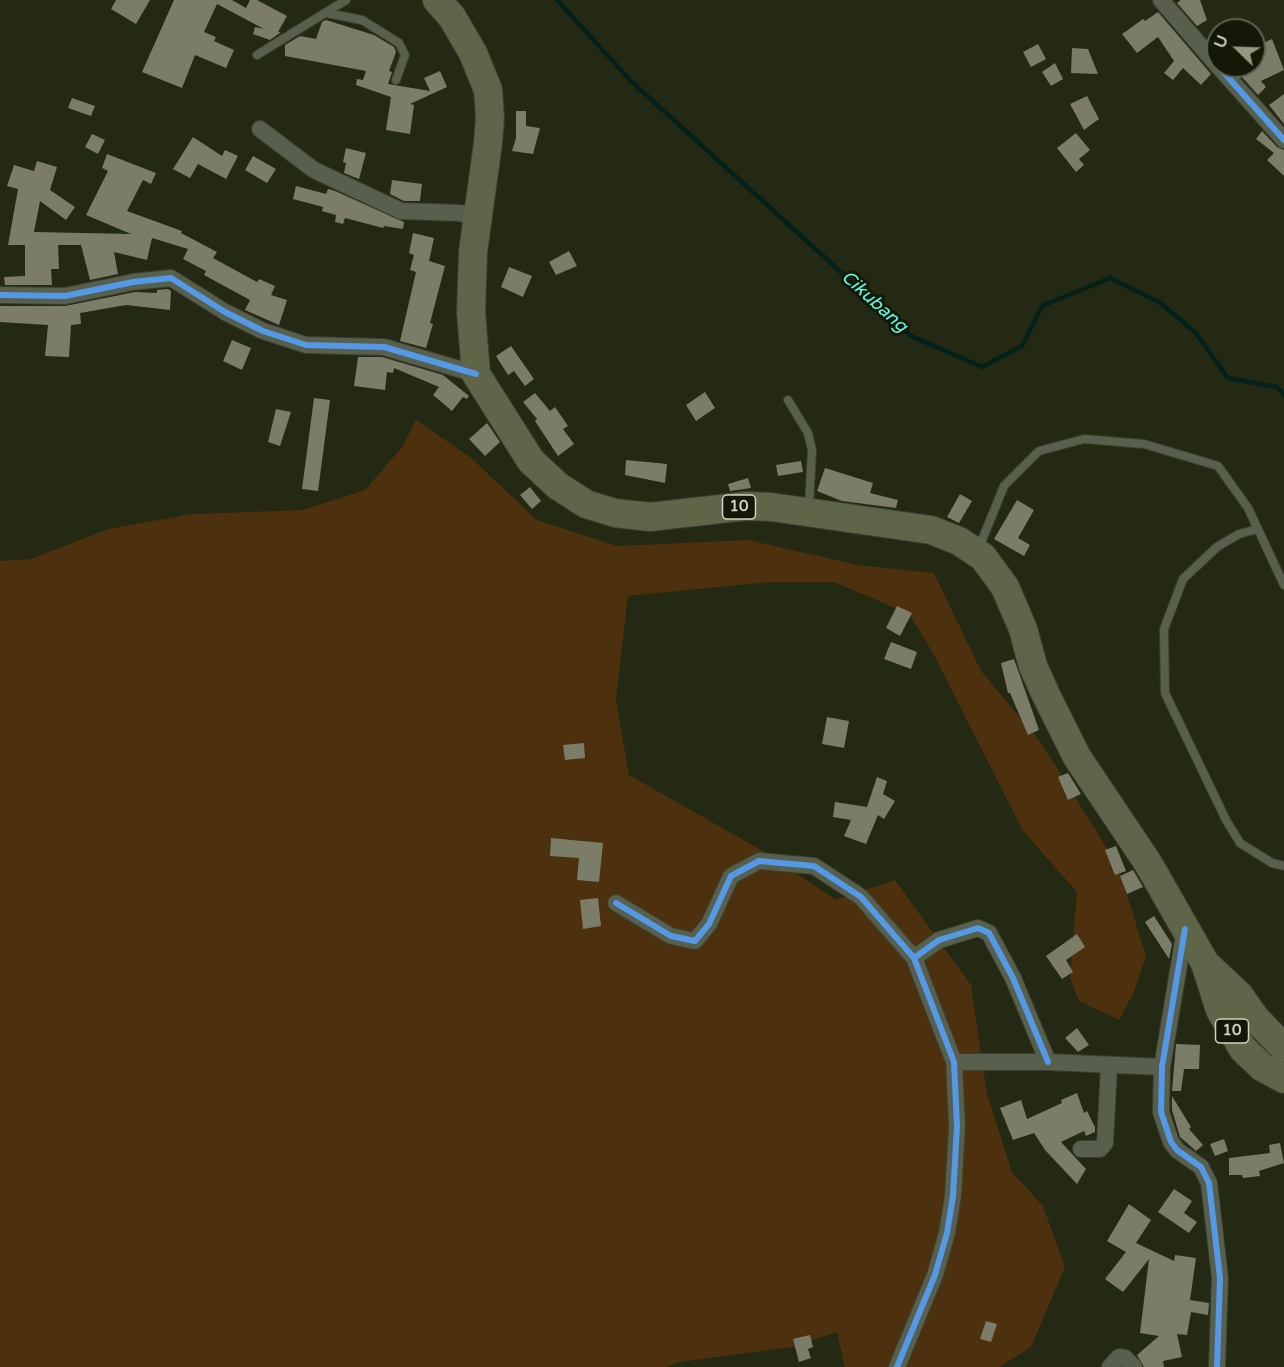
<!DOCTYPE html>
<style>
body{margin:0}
#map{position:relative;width:1284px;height:1367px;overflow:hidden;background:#232912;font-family:"Varela Round",sans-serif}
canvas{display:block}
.north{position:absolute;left:1206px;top:18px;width:60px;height:60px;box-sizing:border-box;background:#131807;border:2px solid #5d6450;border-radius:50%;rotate:293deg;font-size:16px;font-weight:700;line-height:24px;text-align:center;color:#cdd5be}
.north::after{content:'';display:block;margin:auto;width:21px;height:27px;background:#929982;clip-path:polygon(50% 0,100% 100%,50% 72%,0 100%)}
</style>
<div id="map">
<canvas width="1284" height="1367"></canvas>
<div class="north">U</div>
</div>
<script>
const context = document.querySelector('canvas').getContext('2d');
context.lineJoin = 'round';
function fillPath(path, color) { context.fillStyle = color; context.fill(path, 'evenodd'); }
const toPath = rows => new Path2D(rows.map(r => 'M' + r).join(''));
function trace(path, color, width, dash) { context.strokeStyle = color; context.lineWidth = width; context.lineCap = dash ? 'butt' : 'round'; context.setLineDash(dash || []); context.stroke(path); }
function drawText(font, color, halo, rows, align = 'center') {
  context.font = font + ' "Varela Round",sans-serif'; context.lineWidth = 6; context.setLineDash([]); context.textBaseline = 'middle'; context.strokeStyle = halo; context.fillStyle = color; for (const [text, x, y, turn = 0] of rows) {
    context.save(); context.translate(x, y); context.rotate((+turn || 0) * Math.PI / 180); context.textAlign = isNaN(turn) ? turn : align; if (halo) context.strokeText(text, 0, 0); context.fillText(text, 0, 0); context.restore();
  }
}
fillPath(toPath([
 [416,420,470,457,537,520,617,546,748,540,858,565,934,573,981,671,1040,741,1118,866,1146,956,1133,994,1119,1020,1079,1001,1070,978,1077,892,1023,831,933,653,909,614,834,582,770,582,628,596,616,699,629,775,763,851,836,900,895,880,971,985,987,1094,1012,1172,1043,1206,1065,1267,1031,1347,1000,1367,845,1367,837,1332,791,1347,680,1362,666,1367,0,1367,0,561,31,559,108,529,192,514,303,510,365,490,402,447]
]), '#4d300e');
trace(toPath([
 [557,0,631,81,911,336,982,367,1022,346,1042,306,1110,278,1159,302,1195,332,1228,378,1277,387,1284,395]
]), '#03211a', 4.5);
fillPath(toPath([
 [116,0,150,0,136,24,111,9],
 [174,0,232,0,246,8,250,0,257,0,287,16,278,32,281,32,270,40,253,34,255,27,264,29,217,4,204,32,216,37,214,41,234,50,226,68,195,55,182,88,142,72],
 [1181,0,1200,0,1207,20,1197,26,1177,3],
 [1158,12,1211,74,1201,85,1183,68,1173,80,1164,73,1174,61,1158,37,1137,53,1122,34,1143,19,1145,21],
 [326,20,374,35,394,47,396,52,389,71,392,72,388,84,430,91,424,78,440,71,447,87,410,104,414,105,410,134,386,130,391,97,356,85,357,79,363,80,366,71,285,56,285,45,300,36,316,39,322,22],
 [1272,39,1284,70,1261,81,1266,87,1258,95,1232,66,1254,66,1254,47],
 [1038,44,1046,59,1031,67,1023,52],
 [1072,48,1088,49,1098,74,1071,73],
 [1055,63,1063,79,1051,86,1042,72],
 [1284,94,1284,124,1269,105],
 [1087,96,1099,119,1084,130,1070,104],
 [72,98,95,106,91,116,68,108],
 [516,111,526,111,526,126,540,128,533,154,512,151,516,138],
 [1262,131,1277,147,1284,150,1284,176,1267,160,1274,153,1256,139],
 [1076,133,1090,150,1079,159,1084,165,1076,172,1057,148],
 [92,134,105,140,98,154,85,147],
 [193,137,222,156,225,150,238,156,226,179,198,164,190,178,173,169],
 [346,148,366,153,359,179,344,173,346,163,343,162],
 [107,154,156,173,151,184,143,180,127,211,182,231,181,233,217,252,213,258,257,282,259,279,275,286,271,295,287,300,279,325,245,310,250,300,204,275,206,271,183,259,188,249,152,238,147,260,114,252,118,274,90,280,81,245,58,245,59,269,51,269,52,285,5,285,4,277,25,276,25,245,8,245,18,189,7,186,14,165,34,171,37,161,57,167,50,190,75,207,66,220,40,201,34,232,131,234,86,215,108,171,102,168],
 [253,156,276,169,267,183,245,170],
 [392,180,422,184,420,201,404,201,390,194],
 [296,186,326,194,328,189,335,191,404,222,403,229,384,226,383,228,345,218,343,224,335,222,336,215,322,211,323,207,293,199],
 [413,233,434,238,429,261,445,266,430,323,433,324,426,348,400,341,416,272,410,270,414,255,409,253],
 [569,251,577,266,556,275,549,262],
 [509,267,532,276,523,297,501,287],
 [168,289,171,291,170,310,126,305,80,313,81,324,71,325,69,357,45,356,48,325,0,322,0,306,65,306,135,292,157,293,157,290],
 [232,340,251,348,242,370,223,361],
 [511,346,534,379,525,386,514,371,508,375,496,356],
 [358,357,382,357,443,375,469,396,467,399,463,397,452,411,433,395,439,387,394,368,393,373,387,372,385,390,354,386],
 [705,392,715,408,696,421,686,405],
 [535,393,550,411,555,407,568,426,563,429,574,444,558,456,535,421,537,419,523,402],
 [314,398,330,400,318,491,302,489],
 [276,409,291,412,280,446,268,442],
 [487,423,500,442,485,456,469,439],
 [626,460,667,464,665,483,625,475],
 [801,461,803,472,778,476,776,465],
 [825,468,873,483,870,493,898,500,896,508,842,501,817,491],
 [748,478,751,488,730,491,728,484],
 [530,487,541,501,532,509,520,495],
 [960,494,972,501,959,523,947,517],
 [1017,500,1034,510,1018,538,1030,545,1024,556,994,539],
 [897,606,912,613,900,636,886,628],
 [891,642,917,652,911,669,884,659],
 [1014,659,1039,730,1028,735,1010,693,1008,693,1001,663],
 [827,717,849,721,844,748,822,744],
 [584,743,585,758,565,760,563,745],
 [1068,773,1081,794,1068,800,1058,777],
 [877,777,887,781,883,794,895,801,884,819,878,815,866,844,844,836,851,820,833,817,835,802,867,807],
 [551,838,603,843,599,882,577,880,579,858,550,856],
 [1116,846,1126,871,1115,875,1105,850],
 [1133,870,1143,887,1127,894,1120,876],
 [598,898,601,926,583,929,580,900],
 [1154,916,1172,944,1169,959,1145,922],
 [1077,934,1085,947,1066,960,1073,972,1062,979,1046,956],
 [1077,1028,1089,1045,1078,1052,1065,1038],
 [1176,1044,1200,1045,1199,1069,1184,1069,1181,1091,1172,1091],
 [1077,1093,1084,1113,1087,1111,1095,1127,1095,1132,1086,1136,1084,1131,1061,1142,1086,1169,1077,1184,1045,1150,1034,1133,1013,1140,1000,1108,1021,1100,1027,1119,1062,1103,1061,1100],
 [1172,1096,1191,1127,1189,1129,1203,1145,1196,1151,1180,1137,1172,1110],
 [1224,1139,1228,1151,1215,1156,1210,1144],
 [1280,1143,1284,1163,1259,1171,1260,1176,1243,1178,1242,1175,1229,1175,1229,1158,1270,1153,1269,1145],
 [1174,1189,1192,1201,1184,1213,1197,1222,1189,1233,1158,1212],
 [1129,1204,1151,1220,1136,1243,1174,1261,1175,1255,1196,1258,1190,1300,1209,1303,1208,1315,1191,1312,1187,1335,1177,1334,1182,1357,1163,1361,1164,1367,1144,1367,1137,1355,1159,1336,1140,1333,1149,1259,1123,1292,1105,1279,1126,1252,1107,1241],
 [986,1321,997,1324,991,1342,980,1339],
 [810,1335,813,1347,808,1349,811,1358,799,1362,793,1339]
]), '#7b7d69');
const lane = toPath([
 [326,13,362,20,399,43,405,55,396,80],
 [257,55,346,0],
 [788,400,808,433,812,450,809,507],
 [1257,529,1239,534,1217,547,1183,579,1164,629,1165,693,1226,820,1240,843,1272,863,1284,866],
 [978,550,1004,486,1039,451,1084,439,1144,444,1218,466,1248,508,1284,585]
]);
const street = toPath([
 [1161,0,1218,66],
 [1218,66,1284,140],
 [260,129,314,170,401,211,460,213,476,218],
 [0,295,65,296,133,282,171,278,225,312,263,331,306,345,384,347,476,374],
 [616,903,671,936,695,941,709,924,731,876,759,861,814,866,861,897,914,958],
 [1185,929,1162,1067,1161,1112,1171,1142,1177,1150,1201,1167,1209,1183,1220,1278,1217,1367],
 [954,1062,1048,1062,1162,1067],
 [1081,1149,1100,1149,1105,1143,1109,1066],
 [897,1367,935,1275,947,1233,953,1196,957,1126,954,1062,914,958,939,940,978,928,989,933,1013,978,1048,1062],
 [1110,1367,1119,1357,1125,1358,1134,1367]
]);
const highway = toPath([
 [437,0,452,17,473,53,488,90,490,118,488,143,473,252,471,312,476,374,531,461,558,486,586,504,615,513,650,517,746,506,771,507,931,530,959,541,983,557,1005,587,1023,629,1033,666,1046,695,1077,757,1148,863,1205,963,1220,1010,1243,1049,1262,1067,1284,1079],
 [1207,965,1239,995,1256,1019,1284,1048]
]);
trace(lane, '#3b4130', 10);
trace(street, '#3b4130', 18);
trace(highway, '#3b4130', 30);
trace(lane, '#595f4d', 8);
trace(street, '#595f4d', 16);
trace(highway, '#5e6549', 28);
trace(toPath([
 [1218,66,1284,140],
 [0,295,65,296,133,282,171,278,225,312,263,331,306,345,384,347,476,374],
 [616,903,671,936,695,941,709,924,731,876,759,861,814,866,861,897,914,958],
 [1185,929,1162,1067,1161,1112,1171,1142,1177,1150,1201,1167,1209,1183,1220,1278,1217,1367],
 [897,1367,935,1275,947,1233,953,1196,957,1126,954,1062,914,958,939,940,978,928,989,933,1013,978,1048,1062]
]), '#5399e6', 6);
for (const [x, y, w] of [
 [739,507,33],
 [1232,1031,33]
]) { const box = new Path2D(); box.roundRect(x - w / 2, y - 12, w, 24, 4.5); context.fillStyle = '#131807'; context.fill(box); trace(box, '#cdd5be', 1.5); }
drawText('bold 15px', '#cdd5be', null, [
 ["10",739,507],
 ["10",1232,1031]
]);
drawText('italic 18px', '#64f7e3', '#131807', [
 ["Cikubang",874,302,42]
]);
</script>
